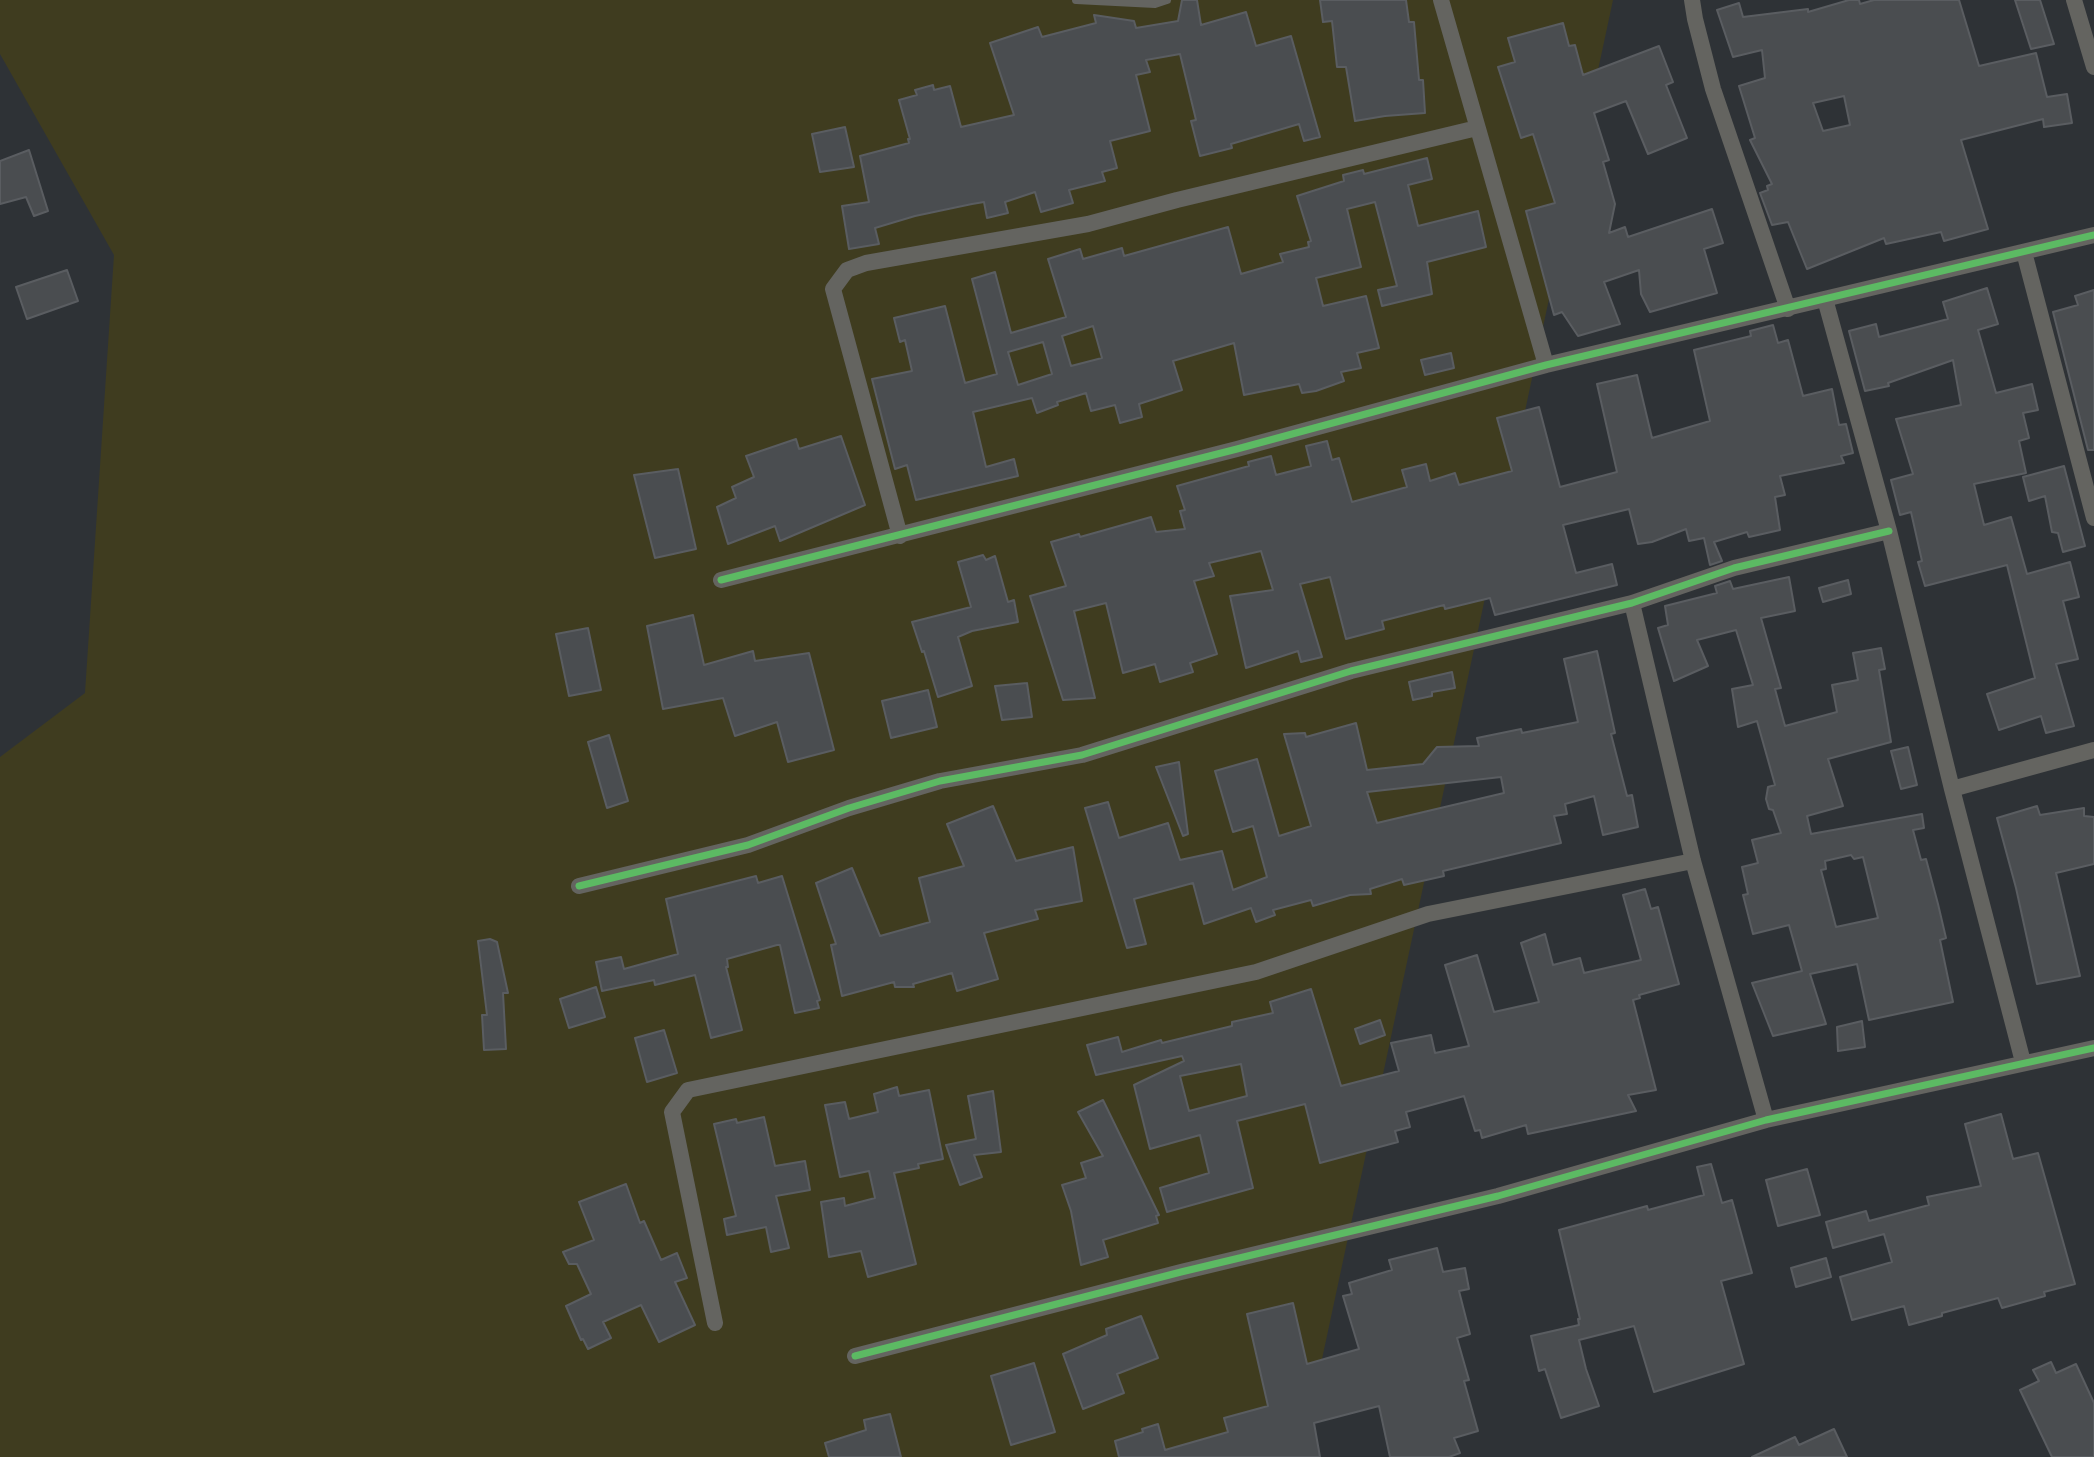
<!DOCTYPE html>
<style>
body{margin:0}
canvas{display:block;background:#2e3236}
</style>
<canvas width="2094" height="1457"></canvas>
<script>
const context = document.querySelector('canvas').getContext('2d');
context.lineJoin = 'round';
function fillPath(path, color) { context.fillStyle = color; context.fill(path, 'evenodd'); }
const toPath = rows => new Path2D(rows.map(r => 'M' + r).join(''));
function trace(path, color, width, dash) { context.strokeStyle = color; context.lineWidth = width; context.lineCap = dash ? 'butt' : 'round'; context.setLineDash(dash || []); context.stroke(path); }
fillPath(toPath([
 [0,0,1613,0,1301,1457,0,1457,0,757,85,693,114,255,0,54]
]), '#3f3c1f');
const building = toPath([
 [1182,0,1197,0,1201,25,1246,12,1256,46,1291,36,1320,137,1304,141,1299,124,1231,144,1232,148,1200,156,1191,121,1196,120,1180,54,1146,60,1150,72,1136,75,1150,131,1110,141,1117,168,1102,172,1105,181,1069,190,1073,203,1041,212,1035,192,1005,202,1008,213,987,218,984,202,972,204,915,216,875,228,879,244,849,249,842,206,869,202,860,156,909,143,908,139,910,139,899,100,917,95,915,90,933,85,934,90,950,86,961,127,1014,115,990,43,1038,27,1042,37,1096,23,1094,15,1134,21,1136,28,1178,21,1182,0],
 [1320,0,1406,0,1409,22,1414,22,1419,80,1423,80,1425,113,1385,116,1355,121,1346,67,1337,67,1332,21,1323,22,1320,0],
 [1849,0,1859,0,1860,4,1874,0,1959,0,1979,66,2036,53,2047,97,2067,94,2072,123,2044,127,2043,119,1961,140,1988,229,1944,241,1941,232,1886,244,1884,238,1807,269,1788,222,1772,225,1760,193,1768,190,1767,186,1772,184,1750,140,1755,138,1739,86,1765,78,1762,50,1733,57,1717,10,1739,3,1743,17,1808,9,1808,12,1849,0],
 [1844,96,1850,125,1823,131,1813,103,1844,96],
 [2015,0,2040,0,2054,44,2031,49,2015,0],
 [1563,23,1569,46,1575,45,1583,75,1659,46,1673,82,1666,85,1687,138,1648,154,1626,101,1594,113,1609,160,1603,162,1615,204,1609,233,1625,227,1628,237,1712,209,1723,243,1704,249,1717,293,1650,312,1641,294,1639,270,1604,282,1620,324,1578,336,1562,312,1554,315,1526,211,1555,203,1533,134,1521,138,1498,67,1515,62,1508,38,1563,23],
 [845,127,854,167,820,172,812,134,845,127],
 [29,150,48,211,34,216,26,197,0,204,0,161,29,150],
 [1427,158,1432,179,1408,185,1418,226,1478,211,1486,247,1427,262,1432,294,1382,306,1378,290,1397,286,1375,202,1347,209,1361,267,1316,278,1323,306,1366,296,1379,348,1357,353,1361,368,1341,372,1344,381,1316,391,1302,393,1299,384,1244,395,1234,343,1173,361,1182,390,1139,404,1142,417,1120,423,1115,405,1091,411,1086,393,1057,402,1058,405,1037,413,1032,398,973,412,986,467,1014,459,1018,476,916,500,907,465,895,469,872,379,912,371,905,340,900,342,894,318,945,306,965,383,997,374,972,279,995,272,1011,333,1066,317,1048,259,1080,249,1083,259,1122,248,1124,256,1228,227,1241,274,1283,262,1280,254,1309,247,1308,242,1311,241,1297,196,1344,181,1343,175,1363,170,1364,174,1427,158],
 [1093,326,1102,358,1071,366,1062,336,1093,326],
 [1043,342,1052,374,1018,385,1008,352,1043,342],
 [67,270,78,301,27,319,16,287,67,270],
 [1987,288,1998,324,1978,330,1996,393,2032,384,2038,410,2023,413,2029,438,2019,441,2026,473,1974,484,1984,525,2011,517,2027,574,2070,562,2079,597,2063,601,2078,659,2056,664,2074,726,2046,733,2041,716,1999,730,1987,694,2035,678,2007,565,1925,586,1918,562,1922,561,1911,512,1900,515,1891,480,1913,474,1896,419,1961,405,1953,360,1888,383,1889,386,1865,391,1849,331,1876,324,1879,337,1948,319,1943,302,1987,288],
 [2094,290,2094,450,2088,450,2053,312,2078,305,2075,296,2094,290],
 [1773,325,1778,343,1788,340,1803,396,1832,389,1839,425,1846,424,1853,453,1841,456,1844,463,1780,476,1785,495,1775,497,1780,530,1749,537,1747,532,1714,542,1722,561,1710,565,1704,538,1689,541,1686,529,1652,542,1638,544,1629,509,1563,525,1576,573,1612,564,1617,585,1495,615,1490,598,1445,609,1444,605,1382,621,1384,629,1346,639,1330,577,1300,584,1322,657,1301,662,1298,651,1246,668,1230,596,1273,590,1261,551,1209,563,1214,576,1194,581,1217,654,1190,663,1193,672,1160,682,1155,664,1123,673,1106,603,1074,611,1095,698,1063,700,1030,596,1066,586,1051,542,1079,534,1080,537,1151,517,1156,532,1185,529,1180,511,1185,510,1177,486,1249,466,1248,462,1271,456,1276,475,1311,466,1306,446,1327,441,1332,460,1339,458,1352,502,1407,487,1402,470,1426,464,1430,481,1455,473,1459,485,1512,471,1497,418,1539,407,1560,487,1617,472,1597,384,1637,375,1652,438,1710,421,1694,350,1751,336,1750,331,1773,325],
 [1451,353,1454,368,1425,375,1421,360,1451,353],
 [841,436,865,505,780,541,775,526,728,544,717,507,736,498,732,487,754,477,746,456,796,439,799,449,841,436],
 [2064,466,2085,546,2063,552,2058,533,2052,532,2045,496,2029,501,2023,477,2064,466],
 [678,469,696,549,655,558,634,475,678,469],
 [983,555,986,560,995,556,1008,602,1014,600,1018,622,972,631,958,637,972,686,938,697,924,651,922,652,912,622,971,607,958,562,983,555],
 [1789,577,1795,611,1761,618,1781,688,1775,689,1785,726,1837,712,1832,685,1858,680,1853,653,1881,648,1885,669,1879,670,1891,742,1828,759,1843,806,1807,816,1811,834,1922,814,1924,828,1913,830,1921,860,1926,859,1938,904,1946,938,1940,940,1953,1002,1869,1020,1857,964,1810,974,1826,1024,1773,1036,1752,983,1802,971,1789,925,1753,934,1743,895,1748,894,1742,867,1758,863,1752,840,1781,833,1773,810,1769,809,1766,799,1768,787,1775,785,1757,721,1738,727,1732,689,1753,685,1736,630,1697,640,1708,666,1674,681,1658,628,1668,625,1665,606,1717,593,1715,586,1730,581,1733,589,1789,577],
 [1851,855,1854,859,1863,857,1878,918,1836,927,1821,870,1826,869,1825,861,1851,855],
 [1848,580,1851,594,1823,602,1819,588,1848,580],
 [693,615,704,665,753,651,755,661,809,653,834,750,788,762,777,722,735,736,723,698,663,709,647,626,693,615],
 [588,628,601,690,569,696,556,634,588,628],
 [1597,651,1615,733,1611,734,1627,796,1632,795,1638,827,1603,835,1594,796,1565,804,1567,814,1554,816,1561,843,1443,871,1444,876,1404,885,1402,879,1370,889,1371,894,1350,895,1313,906,1311,900,1273,910,1275,915,1256,922,1251,908,1204,924,1193,883,1134,899,1146,944,1127,948,1085,808,1108,802,1119,838,1168,823,1180,860,1222,851,1233,890,1267,877,1253,826,1233,832,1215,771,1257,759,1279,836,1311,826,1284,734,1305,733,1306,737,1356,723,1367,770,1423,764,1437,747,1479,746,1477,738,1521,729,1522,733,1578,722,1564,659,1597,651],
 [1501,777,1504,793,1377,823,1367,792,1501,777],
 [1452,672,1455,688,1432,692,1432,696,1413,700,1409,682,1452,672],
 [1027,683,1032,717,1002,720,995,686,1027,683],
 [928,690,937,727,891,738,882,701,928,690],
 [609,735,628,801,607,808,588,742,609,735],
 [1908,747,1917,785,1901,789,1891,751,1908,747],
 [1179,762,1188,834,1183,836,1156,767,1179,762],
 [993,806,1016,861,1073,847,1082,901,1035,910,1038,919,984,933,998,979,957,991,952,973,913,984,914,987,895,987,894,982,842,996,831,945,836,944,816,883,852,868,880,936,930,922,919,878,964,866,947,824,993,806],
 [2037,806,2040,815,2084,808,2084,816,2094,817,2094,864,2056,873,2080,976,2037,984,2016,888,1997,818,2037,806],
 [756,876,758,883,782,876,820,1000,817,1001,819,1008,795,1013,780,945,777,945,727,959,728,967,726,967,742,1030,711,1038,695,975,655,985,654,980,602,991,596,962,621,957,624,969,678,954,666,899,756,876],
 [1645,889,1651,909,1658,907,1679,984,1639,995,1640,998,1633,1000,1656,1090,1628,1095,1636,1111,1528,1134,1526,1125,1482,1138,1480,1130,1475,1131,1464,1096,1406,1112,1410,1127,1395,1131,1398,1142,1320,1163,1305,1104,1237,1121,1253,1188,1167,1212,1160,1188,1209,1173,1200,1135,1150,1149,1134,1085,1184,1061,1182,1056,1096,1075,1087,1045,1118,1037,1122,1052,1161,1040,1162,1043,1232,1026,1232,1022,1273,1013,1270,1002,1311,989,1341,1086,1399,1071,1391,1043,1431,1035,1435,1053,1469,1046,1445,965,1477,955,1494,1012,1539,1002,1521,943,1545,934,1553,965,1580,958,1584,973,1641,960,1623,895,1645,889],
 [1241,1064,1247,1096,1189,1111,1180,1076,1241,1064],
 [490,939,497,942,508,993,503,993,506,1049,484,1050,482,1015,487,1015,478,941,490,939],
 [596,987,605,1017,569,1028,560,999,596,987],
 [1380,1020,1385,1035,1360,1044,1355,1029,1380,1020],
 [1862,1021,1865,1047,1838,1051,1837,1027,1862,1021],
 [664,1030,677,1073,647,1082,635,1038,664,1030],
 [897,1087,899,1096,929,1090,943,1159,918,1164,919,1168,894,1173,916,1264,868,1277,861,1251,829,1257,821,1202,844,1198,845,1206,875,1198,869,1171,840,1177,825,1105,845,1102,849,1119,878,1112,874,1094,897,1087],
 [993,1091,1001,1152,974,1155,982,1177,960,1185,946,1145,976,1139,968,1096,993,1091],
 [1103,1100,1159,1215,1156,1216,1158,1223,1103,1240,1108,1257,1081,1265,1071,1211,1062,1185,1086,1178,1081,1163,1103,1156,1078,1112,1103,1100],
 [2001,1114,2013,1159,2038,1153,2075,1284,2044,1292,2045,1296,2002,1308,1998,1298,1942,1313,1942,1316,1909,1325,1904,1306,1852,1320,1840,1277,1892,1262,1884,1234,1833,1248,1826,1222,1866,1211,1869,1221,1929,1205,1927,1197,1981,1186,1965,1124,2001,1114],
 [764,1117,775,1166,805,1161,810,1190,776,1196,789,1248,771,1252,766,1227,727,1235,724,1219,736,1216,714,1124,736,1119,737,1123,764,1117],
 [1711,1164,1722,1203,1732,1200,1752,1273,1721,1281,1744,1364,1654,1392,1634,1326,1579,1340,1586,1369,1599,1406,1561,1418,1545,1369,1539,1371,1531,1336,1579,1325,1578,1319,1580,1319,1559,1230,1647,1206,1648,1210,1704,1195,1697,1167,1711,1164],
 [1807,1169,1820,1215,1778,1226,1766,1180,1807,1169],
 [626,1184,640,1223,644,1221,661,1260,677,1253,687,1278,675,1282,695,1325,659,1342,641,1305,603,1322,611,1338,588,1349,583,1339,581,1340,566,1306,591,1294,577,1264,569,1264,563,1252,594,1240,579,1202,626,1184],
 [1437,1248,1443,1272,1465,1268,1469,1289,1459,1291,1470,1334,1457,1338,1469,1380,1464,1381,1478,1431,1454,1438,1460,1453,1449,1457,1390,1457,1379,1406,1314,1423,1320,1457,1119,1457,1115,1441,1143,1432,1142,1429,1158,1424,1165,1450,1228,1432,1224,1418,1268,1406,1247,1314,1293,1303,1307,1364,1359,1349,1343,1296,1352,1294,1349,1283,1392,1270,1389,1260,1437,1248],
 [1826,1258,1831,1277,1796,1287,1791,1268,1826,1258],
 [1141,1316,1158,1358,1117,1374,1124,1393,1083,1409,1063,1354,1107,1335,1106,1329,1141,1316],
 [2051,1362,2056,1373,2076,1364,2094,1403,2094,1457,2052,1457,2020,1390,2039,1381,2033,1370,2051,1362],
 [1034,1363,1055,1432,1011,1445,991,1376,1034,1363],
 [890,1414,901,1457,829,1457,825,1443,866,1430,864,1420,890,1414],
 [1834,1429,1847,1457,1752,1457,1795,1437,1799,1445,1834,1429]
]);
fillPath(building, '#4a4d50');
trace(building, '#5a5d61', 2);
trace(toPath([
 [1076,0,1155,4,1167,0]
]), '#646460', 8);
trace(toPath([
 [1441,0,1546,365],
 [1692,0,1695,19,1713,89,1788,309],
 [2074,0,2094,67],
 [2024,252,2094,518],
 [1825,299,1889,531,1952,789,2023,1062],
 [900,536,833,289,847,270,866,263,1088,224,1177,200,1477,128],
 [721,580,1237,449,1546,365,2094,235],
 [1632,603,1693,861,1766,1120],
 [1952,789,2094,750],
 [579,886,748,845,849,808,940,781,1082,755,1351,671,1632,603,1734,568,1889,531],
 [715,1323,672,1112,688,1090,1256,972,1428,914,1693,861],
 [855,1356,1181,1272,1498,1196,1766,1120,2094,1048]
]), '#646460', 16);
trace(toPath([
 [721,580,1237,449,1546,365,2094,235],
 [579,886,748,845,849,808,940,781,1082,755,1351,671,1632,603,1734,568,1889,531],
 [855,1356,1181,1272,1498,1196,1766,1120,2094,1048]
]), '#5cba63', 7);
</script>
